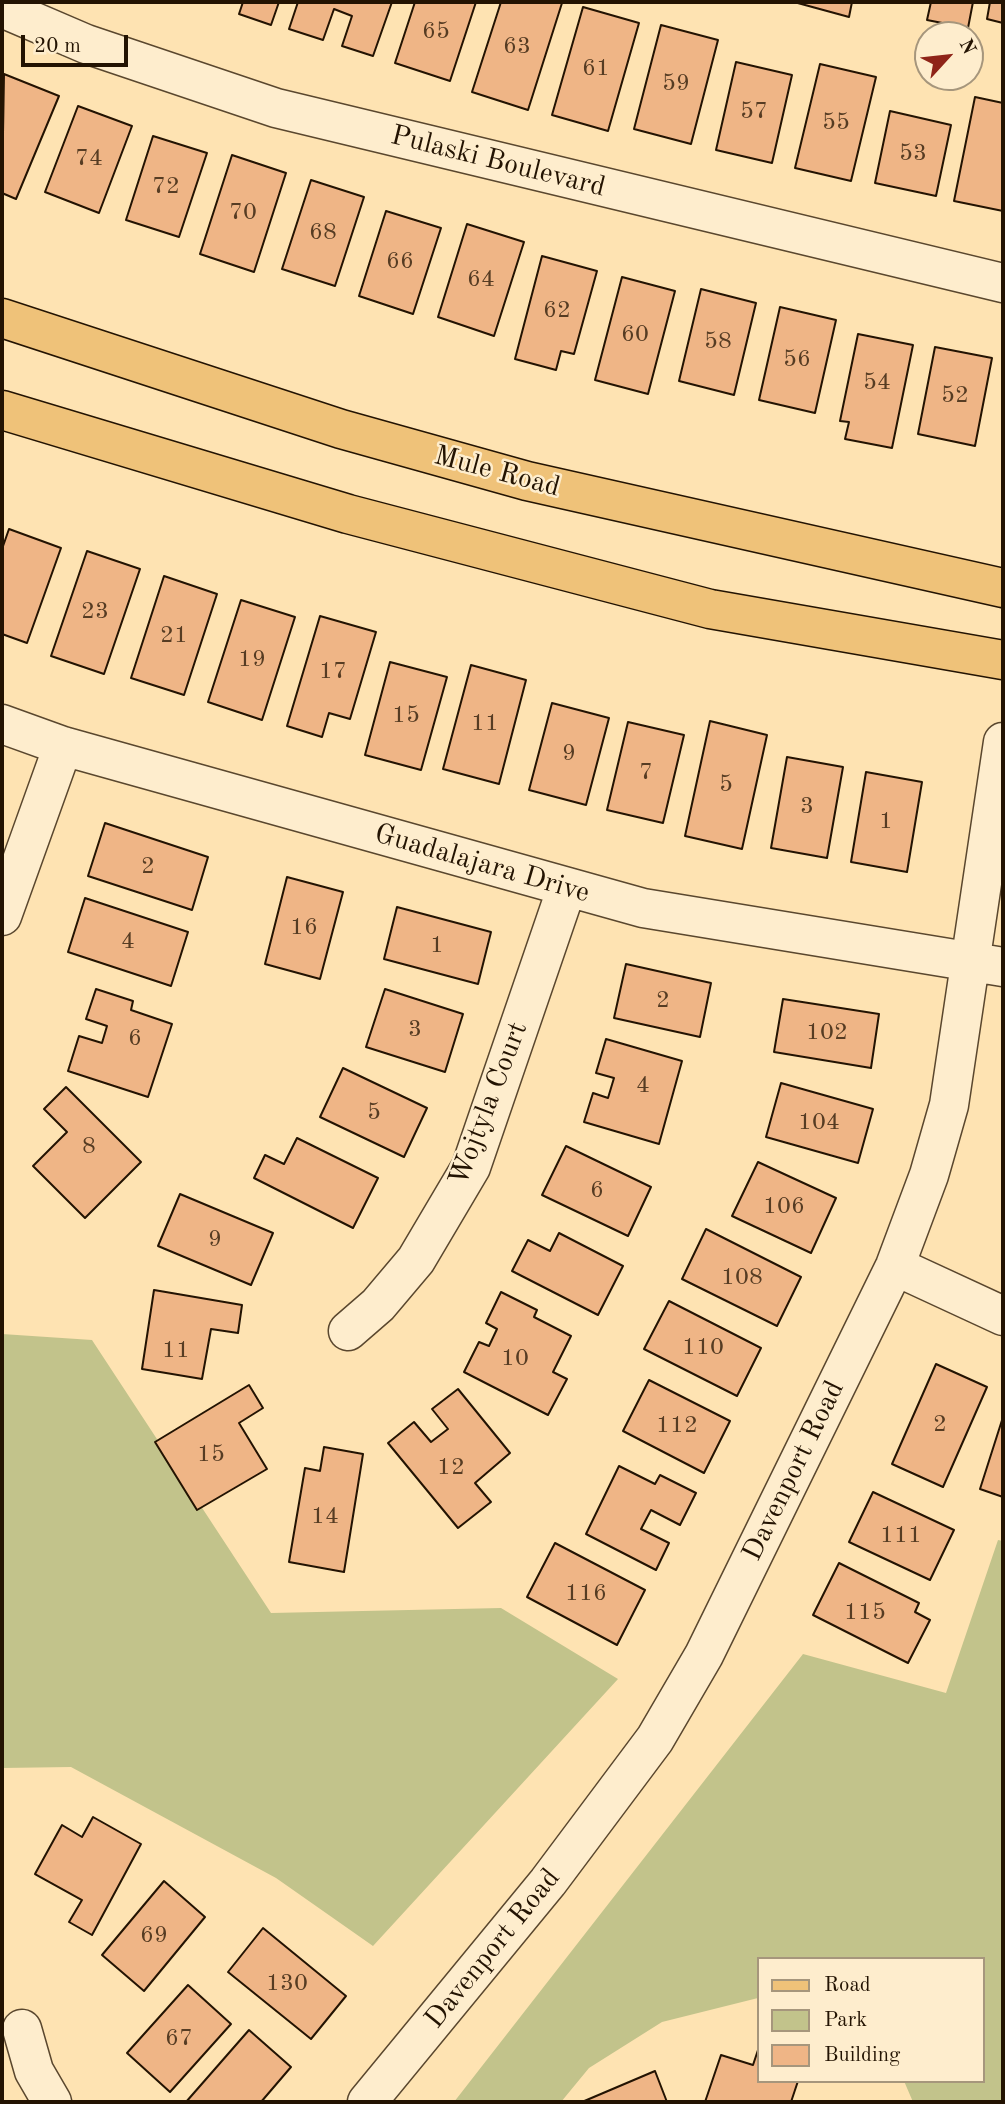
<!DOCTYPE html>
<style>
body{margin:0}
#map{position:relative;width:1005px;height:2104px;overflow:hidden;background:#fee3b2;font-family:"Old Standard TT",serif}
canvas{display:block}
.frame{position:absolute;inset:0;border:4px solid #231302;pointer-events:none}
.legend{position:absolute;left:757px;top:1957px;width:228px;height:126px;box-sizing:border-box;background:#feedcd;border:2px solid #a6967c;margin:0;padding:9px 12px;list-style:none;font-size:21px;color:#231302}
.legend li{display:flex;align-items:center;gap:14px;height:35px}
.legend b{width:35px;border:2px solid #a6967c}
.north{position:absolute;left:914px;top:21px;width:70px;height:70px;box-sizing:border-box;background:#feedcd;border:2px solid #a6967c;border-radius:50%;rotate:63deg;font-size:19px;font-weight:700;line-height:28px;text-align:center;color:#231302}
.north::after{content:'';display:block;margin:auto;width:24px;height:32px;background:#8f2418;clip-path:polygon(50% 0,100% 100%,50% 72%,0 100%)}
.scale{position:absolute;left:21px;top:35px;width:107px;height:32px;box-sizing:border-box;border:4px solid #231302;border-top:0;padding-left:9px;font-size:21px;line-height:24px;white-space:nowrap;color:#231302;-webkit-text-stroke:5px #feedcd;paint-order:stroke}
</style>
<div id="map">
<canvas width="1005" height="2104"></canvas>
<div class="frame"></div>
<ul class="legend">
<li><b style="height:9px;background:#efc279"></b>Road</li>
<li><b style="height:19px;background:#c2c38b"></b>Park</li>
<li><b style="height:19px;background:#efb586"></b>Building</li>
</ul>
<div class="north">N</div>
<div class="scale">20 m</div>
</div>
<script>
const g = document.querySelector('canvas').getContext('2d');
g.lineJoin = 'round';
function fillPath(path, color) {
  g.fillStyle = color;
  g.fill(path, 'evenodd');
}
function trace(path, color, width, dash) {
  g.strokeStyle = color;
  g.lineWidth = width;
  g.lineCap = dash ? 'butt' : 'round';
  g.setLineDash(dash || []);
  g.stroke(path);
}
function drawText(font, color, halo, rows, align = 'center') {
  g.font = font + ' "Old Standard TT",serif';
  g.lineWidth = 5;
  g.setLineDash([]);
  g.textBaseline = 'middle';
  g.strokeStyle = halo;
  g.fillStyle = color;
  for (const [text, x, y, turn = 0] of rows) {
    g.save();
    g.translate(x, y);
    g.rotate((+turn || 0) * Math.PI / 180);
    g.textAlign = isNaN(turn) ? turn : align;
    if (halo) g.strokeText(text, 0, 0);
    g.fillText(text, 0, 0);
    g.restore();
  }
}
fillPath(new Path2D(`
 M 2,1334 L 92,1340 L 271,1613 L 501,1608 L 618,1679 L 373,1946 L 276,1878 L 71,1767 L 2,1768 Z
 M 998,1540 L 1003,1541 L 1003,2102 L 913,2102 L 904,2081 L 982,2081 L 982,1959 L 758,1959 L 758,1998 L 662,2022 L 589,2068 L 561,2102 L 454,2102 L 803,1654 L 946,1693 Z`), '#c2c38b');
const building = new Path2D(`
 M 243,2 L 279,2 L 271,25 L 239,14 Z
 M 298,2 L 392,2 L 373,56 L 342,46 L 352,16 L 334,9 L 323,40 L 289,29 Z
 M 415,2 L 476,2 L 450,81 L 395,63 Z
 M 501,2 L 562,3 L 528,110 L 472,92 Z
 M 794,2 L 852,2 L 849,17 Z
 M 931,2 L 973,2 L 968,28 L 927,20 Z
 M 990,2 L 1003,2 L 1003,23 L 987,19 Z
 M 583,7 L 639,23 L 608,131 L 552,115 Z
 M 661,25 L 718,40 L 691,144 L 634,129 Z
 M 736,62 L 792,75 L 772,163 L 716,150 Z
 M 820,64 L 876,77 L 851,181 L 795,168 Z
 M 4,74 L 59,96 L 16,199 L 2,193 Z
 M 975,97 L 1003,103 L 1003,211 L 954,201 Z
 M 78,106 L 132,126 L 99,213 L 45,192 Z
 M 890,111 L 951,125 L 936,196 L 875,183 Z
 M 153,136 L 207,153 L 179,237 L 126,220 Z
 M 232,155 L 286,173 L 254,272 L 200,254 Z
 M 311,180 L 364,197 L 335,286 L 282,269 Z
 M 386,211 L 441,228 L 413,314 L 359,296 Z
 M 467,224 L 524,242 L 494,336 L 438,317 Z
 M 542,256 L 597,271 L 574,354 L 561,351 L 556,370 L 515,359 Z
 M 622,277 L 675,291 L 648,394 L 595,380 Z
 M 701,289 L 756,303 L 734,395 L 679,381 Z
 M 780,307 L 836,320 L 815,413 L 759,400 Z
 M 858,334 L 913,345 L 892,448 L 845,439 L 849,422 L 840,421 Z
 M 935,347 L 992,358 L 975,446 L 918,434 Z
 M 9,529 L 61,548 L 27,643 L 2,634 L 2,549 Z
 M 87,551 L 140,569 L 104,674 L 51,656 Z
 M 164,576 L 217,594 L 184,695 L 131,678 Z
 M 241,600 L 295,617 L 262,720 L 208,702 Z
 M 320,616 L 376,632 L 350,719 L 329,713 L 322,737 L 287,726 Z
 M 390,662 L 447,677 L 421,770 L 365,755 Z
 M 471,665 L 526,680 L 499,784 L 443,769 Z
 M 552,703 L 609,718 L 586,805 L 529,790 Z
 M 710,721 L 767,735 L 742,849 L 685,836 Z
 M 628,722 L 684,735 L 663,823 L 607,810 Z
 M 787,757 L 843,767 L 827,858 L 771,848 Z
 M 866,772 L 922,782 L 907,872 L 851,862 Z
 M 105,823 L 208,857 L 192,910 L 88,876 Z
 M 287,877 L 343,892 L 320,979 L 265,964 Z
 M 85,898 L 188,932 L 171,986 L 68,952 Z
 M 397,907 L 491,932 L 478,984 L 384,959 Z
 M 626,964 L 711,983 L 700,1037 L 614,1018 Z
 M 96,989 L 133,1001 L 131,1010 L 172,1024 L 148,1097 L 68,1071 L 79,1036 L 102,1043 L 107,1026 L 86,1019 Z
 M 385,989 L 463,1014 L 445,1072 L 366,1047 Z
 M 783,999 L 879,1014 L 871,1068 L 774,1052 Z
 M 606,1039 L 682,1061 L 659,1144 L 584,1122 L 593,1093 L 608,1098 L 614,1078 L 596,1073 Z
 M 343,1068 L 427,1108 L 404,1157 L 320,1117 Z
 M 781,1083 L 873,1109 L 858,1163 L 766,1137 Z
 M 66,1087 L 141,1162 L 85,1218 L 33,1166 L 67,1132 L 44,1109 Z
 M 297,1138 L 378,1178 L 353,1228 L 254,1178 L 265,1155 L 284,1164 Z
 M 566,1146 L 651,1187 L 628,1236 L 542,1195 Z
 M 758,1162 L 836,1198 L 811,1253 L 732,1216 Z
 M 180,1194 L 273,1233 L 251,1285 L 158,1246 Z
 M 706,1229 L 801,1277 L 777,1326 L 682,1279 Z
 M 559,1233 L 623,1266 L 598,1315 L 512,1271 L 528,1240 L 550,1251 Z
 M 154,1290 L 242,1305 L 238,1333 L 211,1329 L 202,1379 L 142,1369 Z
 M 501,1292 L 537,1310 L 534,1317 L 571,1336 L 553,1372 L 567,1379 L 548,1415 L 464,1372 L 479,1342 L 489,1346 L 497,1329 L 486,1323 Z
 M 669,1301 L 761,1348 L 737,1396 L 644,1349 Z
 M 936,1364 L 987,1387 L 943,1487 L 892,1464 Z
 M 649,1380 L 730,1421 L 704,1473 L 623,1431 Z
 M 249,1385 L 263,1408 L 239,1423 L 267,1469 L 197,1510 L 155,1442 Z
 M 458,1389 L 510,1453 L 475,1483 L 491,1502 L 458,1528 L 388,1443 L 414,1422 L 431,1442 L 448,1429 L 432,1409 Z
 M 1003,1417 L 1003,1497 L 980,1489 Z
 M 324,1447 L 363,1454 L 344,1572 L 289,1562 L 305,1468 L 320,1471 Z
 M 619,1466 L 655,1484 L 660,1475 L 696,1493 L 680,1525 L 651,1510 L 641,1529 L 669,1543 L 656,1570 L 586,1534 Z
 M 873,1492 L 954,1530 L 930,1580 L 849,1542 Z
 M 555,1543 L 645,1590 L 617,1645 L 527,1597 Z
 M 839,1563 L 919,1603 L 915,1612 L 930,1620 L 908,1663 L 813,1615 Z
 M 93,1817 L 141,1844 L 92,1935 L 69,1922 L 82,1900 L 35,1874 L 62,1825 L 82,1837 Z
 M 164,1881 L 205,1917 L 144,1991 L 102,1955 Z
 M 263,1928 L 346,1996 L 311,2039 L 228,1972 Z
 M 188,1985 L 231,2024 L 170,2092 L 127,2053 Z
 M 249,2030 L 291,2067 L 261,2102 L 186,2102 Z
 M 758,2050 L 758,2081 L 798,2081 L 791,2102 L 705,2102 L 721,2055 L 753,2065 Z
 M 655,2071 L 667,2102 L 582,2102 Z`);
fillPath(building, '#efb586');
trace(building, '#231302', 2);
const minor = new Path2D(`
 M 2,8 L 86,44 L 276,108 L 1003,283
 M 2,724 L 63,746 L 643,908 L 1003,967
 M 2,916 L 63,746
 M 895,1266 L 1003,1316
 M 348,1331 L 378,1305 L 416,1260 L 471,1167 L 567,887
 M 22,2029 L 34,2071 L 52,2102
 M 367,2102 L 548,1882 L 655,1739 L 704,1655 L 895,1266 L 929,1175 L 949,1105 L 1003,742`);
const major = new Path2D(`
 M 2,318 L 341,429 L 527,481 L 1003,588
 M 2,410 L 348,514 L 710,609 L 1003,660`);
trace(minor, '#5a472e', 41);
trace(major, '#231302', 41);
trace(minor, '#feedcd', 38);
trace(major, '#efc279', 38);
drawText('24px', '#563c23', null, [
 ["65",436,32],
 ["63",517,47],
 ["61",596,69],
 ["59",676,84],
 ["57",754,112],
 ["55",836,123],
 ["53",913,154],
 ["74",89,159],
 ["72",166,187],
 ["70",243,213],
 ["68",323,233],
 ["66",400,262],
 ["64",481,280],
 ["62",557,311],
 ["60",635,335],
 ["58",718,342],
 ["56",797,360],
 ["54",877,383],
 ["52",955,396],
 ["23",95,612],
 ["21",174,636],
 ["19",252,660],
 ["17",333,672],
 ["15",406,716],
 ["11",485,724],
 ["9",569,754],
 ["7",646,773],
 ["5",726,785],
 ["3",807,807],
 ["1",886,822],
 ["2",148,867],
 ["16",304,928],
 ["4",128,942],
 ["1",437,946],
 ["2",663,1001],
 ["3",415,1030],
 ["102",827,1033],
 ["6",135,1039],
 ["4",643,1086],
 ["5",374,1113],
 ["104",819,1123],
 ["8",89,1147],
 ["6",597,1191],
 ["106",784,1207],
 ["9",215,1240],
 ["108",742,1278],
 ["110",703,1348],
 ["11",176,1351],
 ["10",515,1359],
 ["2",940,1425],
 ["112",677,1426],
 ["15",211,1455],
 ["12",451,1468],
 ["14",325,1517],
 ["111",901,1536],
 ["116",586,1594],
 ["115",865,1613],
 ["69",154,1936],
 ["130",287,1984],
 ["67",179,2039]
]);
drawText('28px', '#231302', '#feedcd', [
 ["Pulaski Boulevard",498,162,14],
 ["Mule Road",497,472,15],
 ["Guadalajara Drive",482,864,16],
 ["Wojtyla Court",489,1104,-69],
 ["Davenport Road",794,1471,-64],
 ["Davenport Road",493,1949,-51]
]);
</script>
